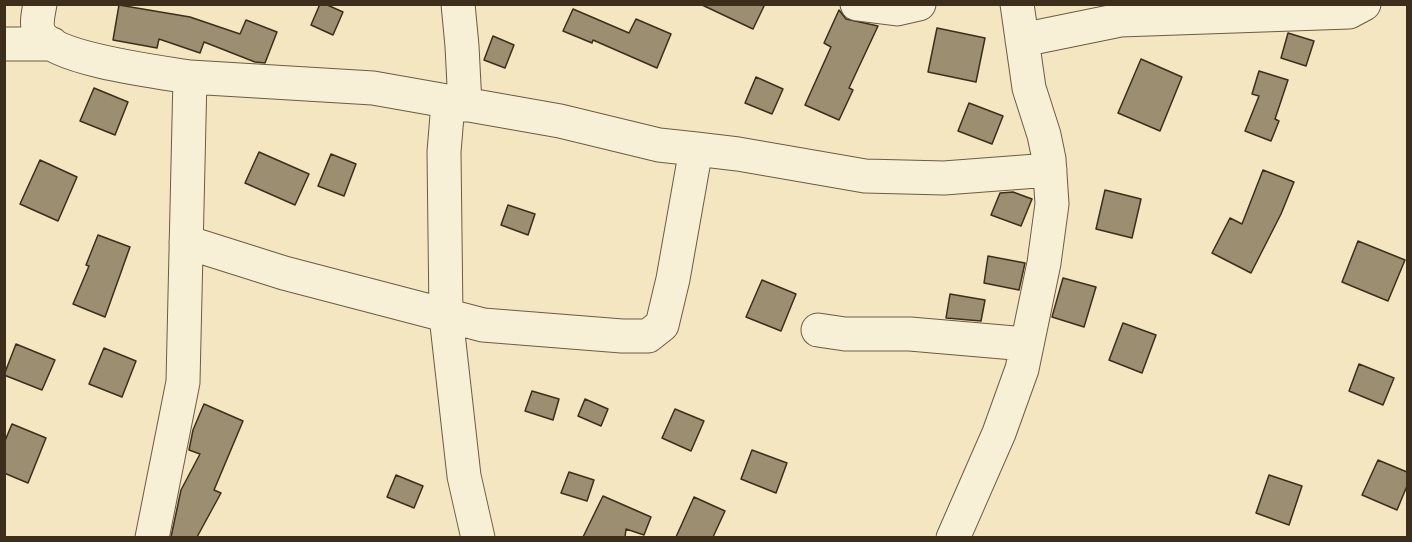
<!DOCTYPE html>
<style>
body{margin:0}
#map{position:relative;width:1412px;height:542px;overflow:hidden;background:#f4e6c1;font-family:Vollkorn,serif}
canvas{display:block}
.frame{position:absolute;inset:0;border:6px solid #3d2e1b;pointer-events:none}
</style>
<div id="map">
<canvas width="1412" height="542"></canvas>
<div class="frame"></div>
</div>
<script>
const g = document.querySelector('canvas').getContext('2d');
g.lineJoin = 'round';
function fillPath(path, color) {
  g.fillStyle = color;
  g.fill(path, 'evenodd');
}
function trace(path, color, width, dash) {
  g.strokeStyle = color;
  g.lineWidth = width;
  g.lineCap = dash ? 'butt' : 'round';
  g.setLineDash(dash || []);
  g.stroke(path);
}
const building = new Path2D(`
 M 320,4 L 325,4 L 343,12 L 333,35 L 311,25 Z
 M 700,4 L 765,4 L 753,29 Z
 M 119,5 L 190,17 L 240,34 L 246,20 L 277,32 L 265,63 L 255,62 L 204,42 L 200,53 L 159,39 L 157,48 L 113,40 Z
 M 573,9 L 629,33 L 636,19 L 671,34 L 657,68 L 593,40 L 592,43 L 563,31 Z
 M 839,10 L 846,19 L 878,26 L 849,88 L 853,90 L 839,120 L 805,105 L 831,47 L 824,43 Z
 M 937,28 L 985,38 L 976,82 L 928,72 Z
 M 1288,33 L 1314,41 L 1306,66 L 1281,58 Z
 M 493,36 L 514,45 L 505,68 L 484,60 Z
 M 1141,59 L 1182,77 L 1160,131 L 1118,113 Z
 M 1259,71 L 1288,80 L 1275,119 L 1279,121 L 1271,141 L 1245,131 L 1259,96 L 1252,94 Z
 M 756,77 L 783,89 L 772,114 L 745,103 Z
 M 94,88 L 128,102 L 115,135 L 80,121 Z
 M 969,103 L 1003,116 L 992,144 L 958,131 Z
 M 259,152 L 309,174 L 295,205 L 245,183 Z
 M 331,154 L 356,164 L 344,196 L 318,186 Z
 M 40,160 L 77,177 L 58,221 L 20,204 Z
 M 1263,170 L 1294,182 L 1281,214 L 1251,273 L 1212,253 L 1230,218 L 1242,224 Z
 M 1105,190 L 1141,199 L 1132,238 L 1096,229 Z
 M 1013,192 L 1032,199 L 1021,226 L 991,215 L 1000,193 Z
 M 508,205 L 535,214 L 528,235 L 501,225 Z
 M 98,235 L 130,247 L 105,317 L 73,304 L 89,266 L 86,265 Z
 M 1358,241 L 1405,260 L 1388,301 L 1342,282 Z
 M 988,256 L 1025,263 L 1019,290 L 984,283 Z
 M 1063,278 L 1096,287 L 1084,327 L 1052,317 Z
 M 762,280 L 796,294 L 781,331 L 746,317 Z
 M 950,294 L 985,300 L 981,321 L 946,318 Z
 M 1123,323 L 1156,335 L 1142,373 L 1109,360 Z
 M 16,344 L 55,360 L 42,390 L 4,375 Z
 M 104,348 L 136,361 L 122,397 L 89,384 Z
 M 1359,364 L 1394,378 L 1383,405 L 1349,391 Z
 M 532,391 L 559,399 L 553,420 L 525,411 Z
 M 585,399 L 608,409 L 601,426 L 578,416 Z
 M 204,404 L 243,421 L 214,490 L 221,493 L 197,537 L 171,537 L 181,490 L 200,454 L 189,450 L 193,430 Z
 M 675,409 L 704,421 L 691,451 L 662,438 Z
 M 12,424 L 46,438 L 28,483 L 4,473 L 4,443 Z
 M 752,450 L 787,463 L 776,493 L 741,479 Z
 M 1378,460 L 1407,472 L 1407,486 L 1397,510 L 1362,495 Z
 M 569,472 L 594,480 L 587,501 L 561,493 Z
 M 396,475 L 423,486 L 414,508 L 387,497 Z
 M 1269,475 L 1302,486 L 1289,525 L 1256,513 Z
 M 603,496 L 651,517 L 644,535 L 626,529 L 625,537 L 583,537 Z
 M 694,497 L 725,511 L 713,537 L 676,537 Z`);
fillPath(building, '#9c8e71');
trace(building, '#3d2e1b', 1.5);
const minor = new Path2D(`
 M 40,4 C 38,14 35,28 41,36 C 60,60 159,72 190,77 L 183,382 L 152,538
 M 458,4 L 462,46 L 465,105
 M 857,4 L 897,9 L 919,4
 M 1022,40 L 1120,20 L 1349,12 L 1364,4
 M 4,44 L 52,44
 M 190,77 L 373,88 L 560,121 L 659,145 L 696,149
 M 448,103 L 444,152 L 446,316 L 464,476 L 478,538
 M 186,242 L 284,273 L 483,325 L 622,336 L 648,336 L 662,325 L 673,279 L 696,149 L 738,154 L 865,176 L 944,178 L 1050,170
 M 818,330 L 845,334 L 910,334 L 1026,344
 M 953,538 L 999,433 L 1022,369 L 1044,263 L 1052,204 L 1049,159 L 1044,135 L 1029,88 L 1017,4`);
trace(minor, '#6b5c44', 35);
trace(minor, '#f8efd7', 33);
</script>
